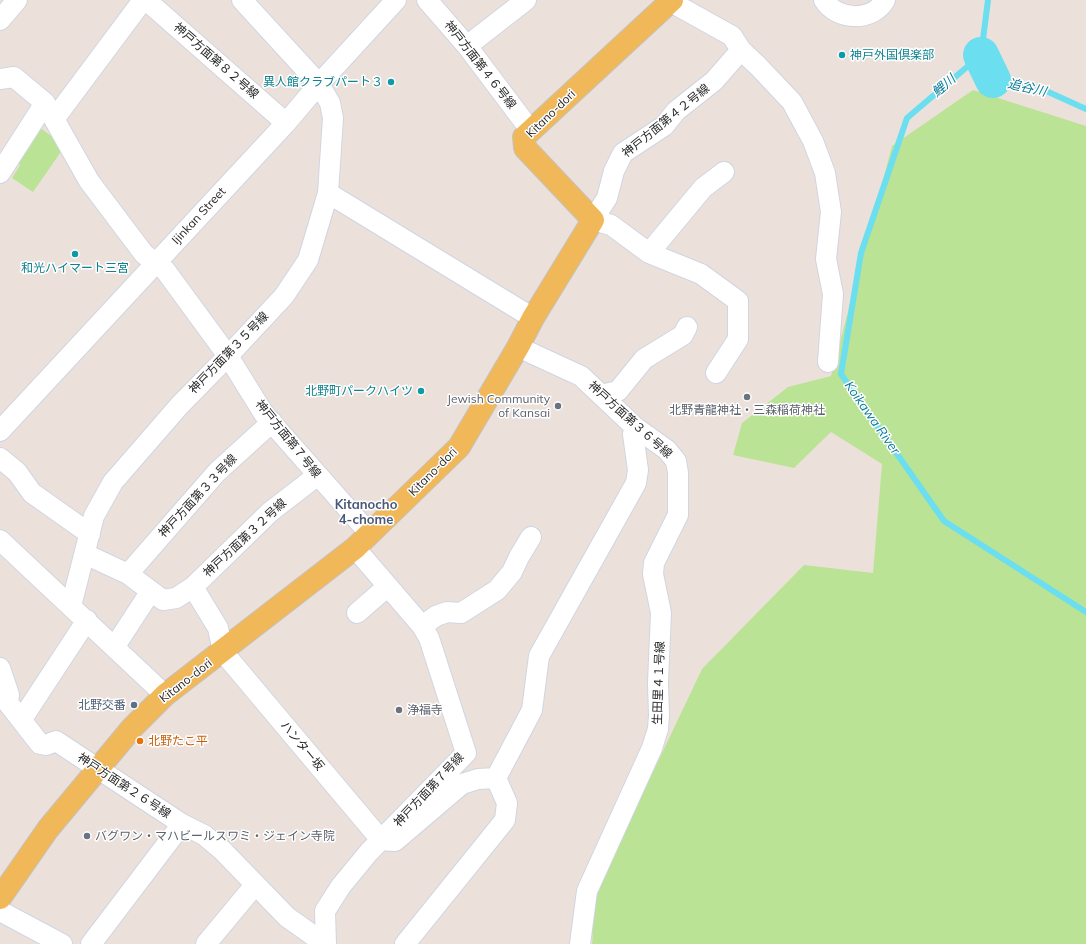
<!DOCTYPE html>
<meta charset="utf-8">
<style>
body{margin:0}
canvas{display:block;background:#ebe1da}
</style>
<canvas width="1086" height="944"></canvas>
<script>
const g = document.querySelector('canvas').getContext('2d');
g.lineJoin = 'round';
function fillPath(path, color) {
  g.fillStyle = color;
  g.fill(path, 'evenodd');
}
function trace(path, color, width, dash) {
  g.strokeStyle = color;
  g.lineWidth = width;
  g.lineCap = dash ? 'butt' : 'round';
  g.setLineDash(dash || []);
  g.stroke(path);
}
function drawText(font, color, halo, rows, align = 'center') {
  g.font = font + ' Mulish,"Noto Sans JP",sans-serif';
  g.lineWidth = 3;
  g.setLineDash([]);
  g.textBaseline = 'middle';
  g.strokeStyle = halo;
  g.fillStyle = color;
  for (const [text, x, y, turn = 0] of rows) {
    g.save();
    g.translate(x, y);
    g.rotate((+turn || 0) * Math.PI / 180);
    g.textAlign = isNaN(turn) ? turn : align;
    if (halo) g.strokeText(text, 0, 0);
    g.fillText(text, 0, 0);
    g.restore();
  }
}
fillPath(new Path2D(`
 M 973,90 L 1086,126 L 1086,944 L 592,944 C 594,935 590,927 591,919 C 593,903 600,887 605,873 L 702,669 L 804,565 L 873,573 L 882,464 L 831,432 L 794,468 L 733,455 L 742,423 L 788,387 L 831,376 L 892,146 Z
 M 39,127 L 65,146 L 33,192 L 12,178 L 20,165 L 15,161 Z`), '#bbe395');
trace(new Path2D(`
 M 988,0 L 981,55 L 907,118 L 861,253 L 841,374 L 944,521 L 1086,612
 M 993,80 L 1044,90 L 1086,109`), '#6bdeef', 6);
trace(new Path2D(`
 M 981,55 L 993,80`), '#6bdeef', 36);
const minor = new Path2D(`
 M 146,0 L 286,123
 M 427,0 L 467,46 L 531,131
 M 824,0 C 837,21 873,22 885,0
 M 671,2 L 732,36 L 741,50 L 758,66 L 792,102 L 813,141 L 825,173 L 831,212 L 826,259 L 833,294 L 828,362
 M 0,20 L 17,0
 M 467,46 L 526,0
 M 0,79 L 14,77 L 45,103 L 89,181 L 144,254 L 165,270 L 228,356 L 264,414 L 370,534
 M 55,118 L 143,0
 M 0,173 L 45,103
 M 328,193 L 533,318
 M 649,253 L 703,188 L 724,172
 M 518,347 L 581,376 L 635,427 L 667,450 L 676,461 L 678,473 L 678,515 L 654,563 L 653,574 L 661,613 L 658,683 L 659,715 L 658,729 L 652,748 L 587,891 L 580,944
 M 716,373 L 738,339 L 738,301 L 701,274 L 649,253 L 611,225 L 593,220 L 607,198 L 614,171 L 623,153 L 664,126 L 676,111 L 714,81 L 741,50
 M 601,395 L 618,391 L 644,359 L 683,335 L 687,327
 M 0,431 L 286,123 L 319,84 L 396,0
 M 0,458 L 17,472 L 32,493 L 90,534
 M 0,540 L 165,695
 M 85,554 L 128,574 L 163,600 L 176,598 L 193,587 L 270,512 L 318,475
 M 128,574 L 217,472 L 272,422
 M 193,587 L 218,628 L 223,652 L 381,840 L 395,841 L 462,784 L 478,779 L 496,778
 M 71,606 L 94,516 L 113,482 L 179,406 L 228,356 L 284,296 L 308,260 L 328,193 L 333,118 L 330,103 L 319,84 L 242,0
 M 357,613 L 388,586
 M 422,626 L 436,616 L 447,612 L 461,613 L 497,590 L 512,572 L 519,557 L 531,537
 M 115,646 L 151,591
 M 0,668 L 9,695 L 8,703 L 40,744 L 46,745 L 56,741 L 182,824 L 204,835 L 222,850 L 287,917 L 325,944
 M 22,719 L 87,620
 M 0,911 L 62,944
 M 91,944 L 182,824
 M 206,944 L 255,885
 M 326,944 L 325,911 L 341,886 L 369,852 L 466,753 L 429,638 L 422,626 L 355,548
 M 405,944 L 505,820 L 507,803 L 496,778 L 532,710 L 539,656 L 636,483 L 638,470 L 633,434 L 635,427`);
const major = new Path2D(`
 M 0,898 L 48,829 L 132,728 L 165,695 L 355,548 L 459,447 L 518,347 L 533,318 L 593,220 L 525,148 L 524,137 L 672,0`);
trace(minor, '#cfd5e2', 22);
trace(major, '#c3c3c3', 24);
trace(minor, '#fff', 20);
trace(major, '#f1b859', 22);
for (const [x, y, r, color] of [
 [842,55,4,"#0f9aa8"],
 [391,82,4,"#0f9aa8"],
 [75,254,4,"#0f9aa8"],
 [421,391,4,"#0f9aa8"],
 [747,397,4,"#6b7280"],
 [558,406,4,"#6b7280"],
 [134,705,4,"#5c6f8a"],
 [399,710,4,"#6b7280"],
 [140,741,4,"#e8710a"],
 [87,836,4,"#6b7280"]
]) {
  const dot = new Path2D();
  dot.arc(x, y, r, 0, 2 * Math.PI);
  g.fillStyle = color;
  g.fill(dot);
  trace(dot, '#fff', 1.5);
}
drawText('12px', '#0d838f', '#fff', [
 ["神戸外国倶楽部",850,55,"left"],
 ["異人館クラブパート３",383,82],
 ["和光ハイマート三宮",75,268,"center"],
 ["北野町パークハイツ",413,391]
], 'right');
drawText('12px', '#282828', '#fff', [
 ["神戸方面第８２号線",216,61,41],
 ["神戸方面第４６号線",480,65,52],
 ["Kitano-dori",551,114,-44],
 ["神戸方面第４２号線",666,121,-39],
 ["Ijinkan Street",199,216,-47],
 ["神戸方面第３５号線",229,353,-46],
 ["神戸方面第３６号線",630,420,42],
 ["神戸方面第７号線",288,439,51],
 ["Kitano-dori",433,472,-45],
 ["神戸方面第３３号線",198,496,-47],
 ["神戸方面第３２号線",245,538,-43],
 ["Kitano-dori",186,681,-38],
 ["生田里４１号線",659,683,-88],
 ["ハンター坂",302,746,50],
 ["神戸方面第２６号線",124,786,33],
 ["神戸方面第７号線",429,790,-47]
]);
drawText('12px', '#5b616d', '#fff', [
 ["Jewish Community",550,399,"right"],
 ["of Kansai",550,413,"right"],
 ["北野青龍神社・三森稲荷神社",747,410,"center"],
 ["浄福寺",407,710],
 ["バグワン・マハビールスワミ・ジェイン寺院",95,836]
], 'left');
drawText('12px', '#4e5e75', '#fff', [
 ["北野交番",126,705]
], 'right');
drawText('12px', '#c56008', '#fff', [
 ["北野たこ平",148,741]
], 'left');
drawText('italic 13px', '#0c7c99', '#fff', [
 ["鯉川",944,86,-41],
 ["追谷川",1027,88,13],
 ["Koikawa River",872,418,55]
]);
drawText('bold 13px', '#495879', '#fff', [
 ["Kitanocho",366,505],
 ["4-chome",366,520]
]);
</script>
